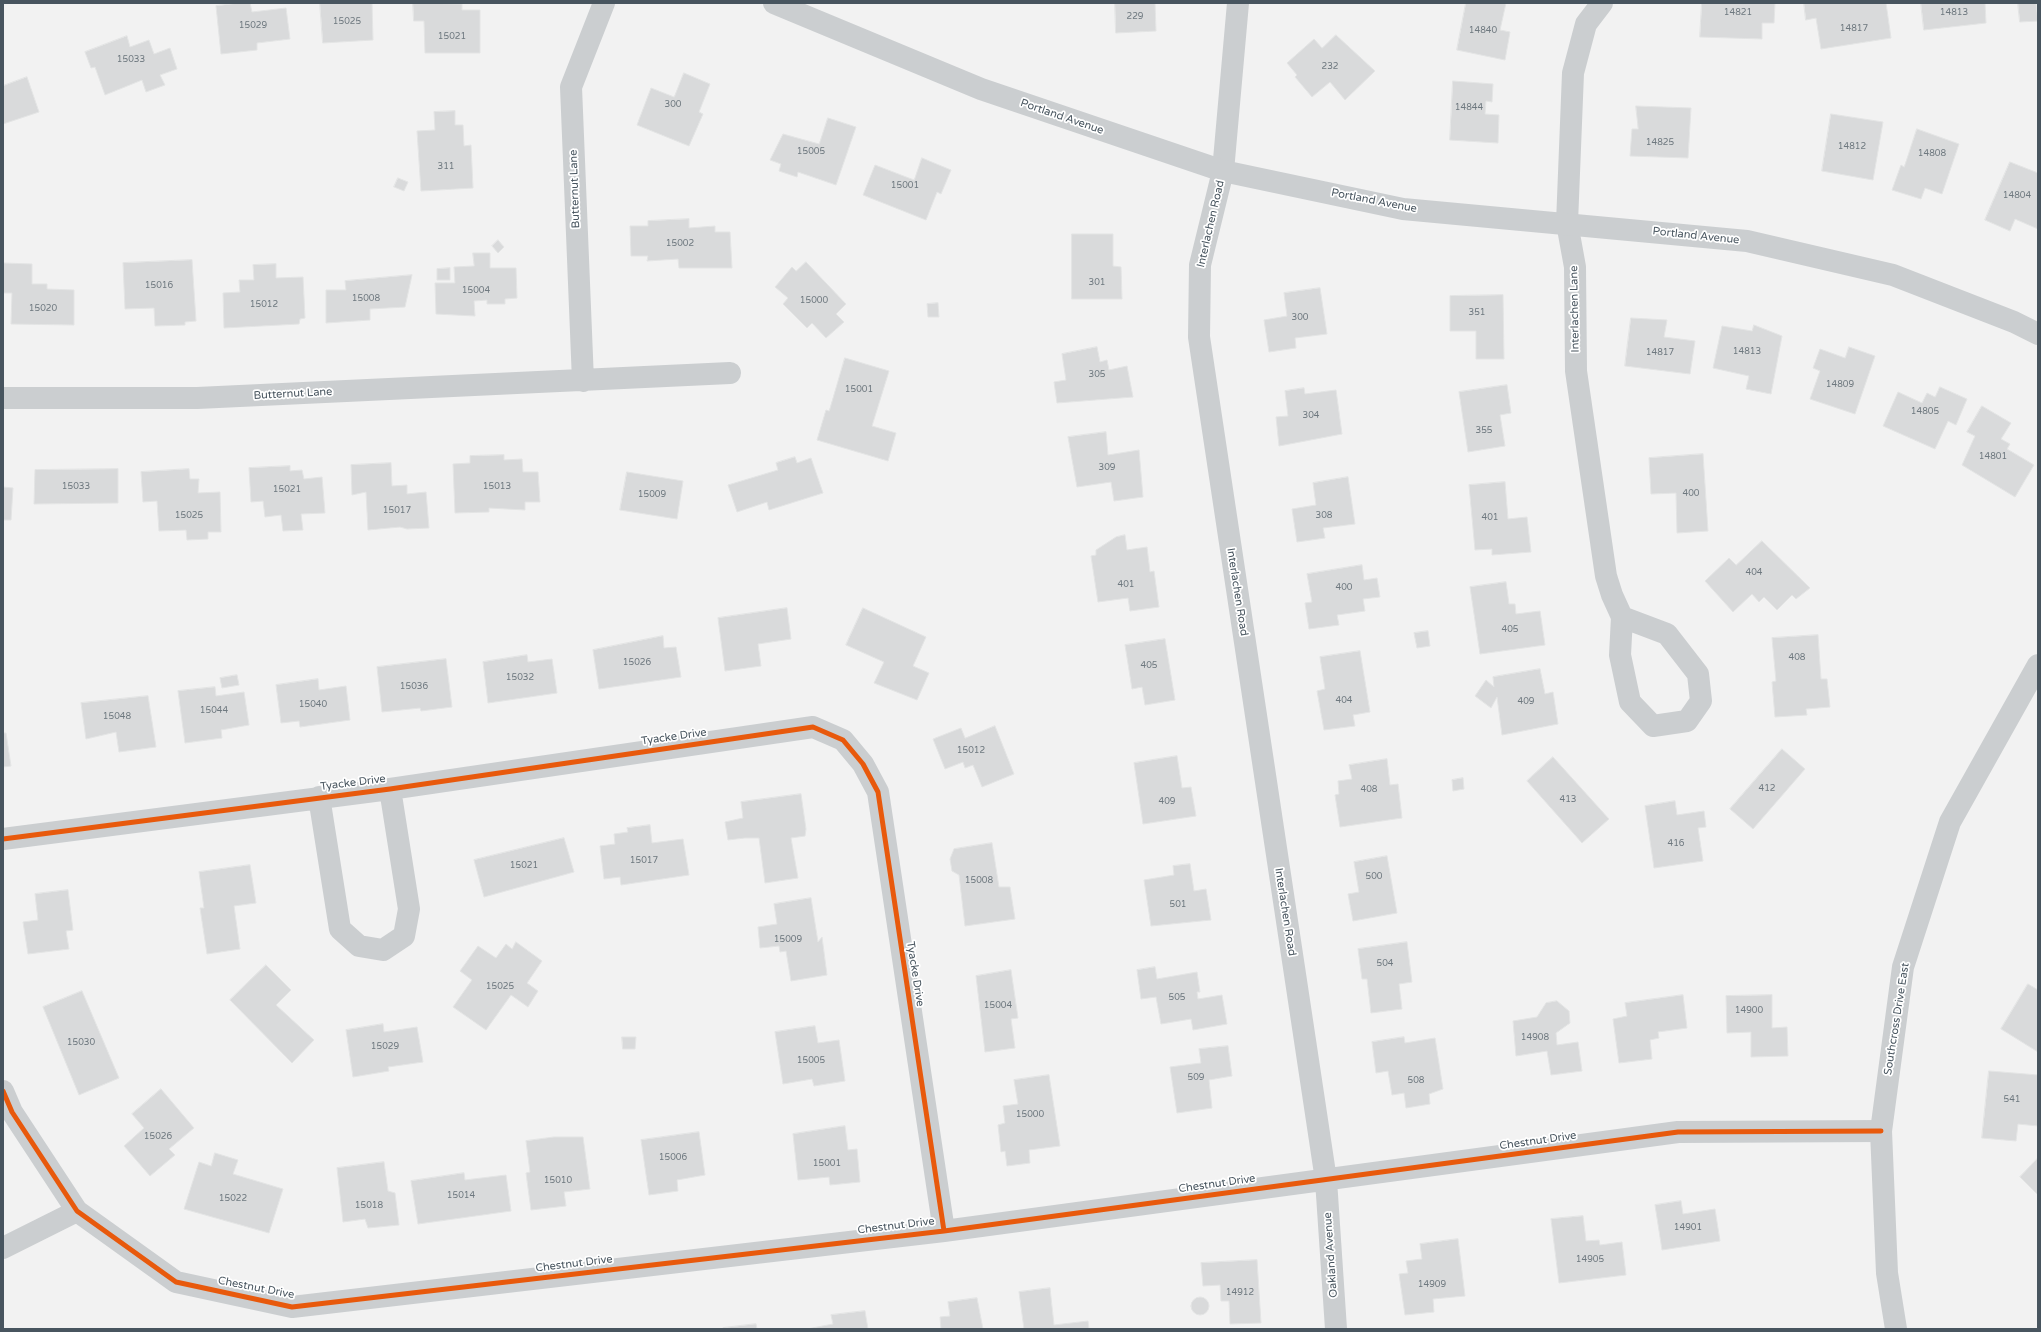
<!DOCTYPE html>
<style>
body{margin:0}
#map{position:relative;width:2041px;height:1332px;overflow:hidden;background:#f2f2f2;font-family:"Varela Round",sans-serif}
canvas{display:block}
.frame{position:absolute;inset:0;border:4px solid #48555f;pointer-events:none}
</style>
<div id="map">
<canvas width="2041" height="1332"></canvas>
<div class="frame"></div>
</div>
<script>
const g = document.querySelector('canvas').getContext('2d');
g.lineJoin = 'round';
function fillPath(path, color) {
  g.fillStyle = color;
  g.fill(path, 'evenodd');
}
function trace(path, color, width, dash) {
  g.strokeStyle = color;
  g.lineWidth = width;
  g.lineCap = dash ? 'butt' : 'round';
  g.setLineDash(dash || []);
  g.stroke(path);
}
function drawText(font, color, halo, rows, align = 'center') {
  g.font = font + ' "Varela Round",sans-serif';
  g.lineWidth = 3.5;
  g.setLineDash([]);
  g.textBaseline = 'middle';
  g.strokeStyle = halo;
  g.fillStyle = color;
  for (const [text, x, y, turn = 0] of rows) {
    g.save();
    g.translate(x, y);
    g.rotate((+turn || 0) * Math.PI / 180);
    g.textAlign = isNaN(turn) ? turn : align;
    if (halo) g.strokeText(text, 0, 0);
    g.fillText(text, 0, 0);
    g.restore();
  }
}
const building = new Path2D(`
 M 240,3 L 250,3 L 252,12 L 286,8 L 290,39 L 257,43 L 257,50 L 221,54 L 216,6 Z
 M 320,3 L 372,3 L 373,40 L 323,43 Z
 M 413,3 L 462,4 L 462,10 L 480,10 L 480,53 L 425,53 L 424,21 L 414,21 Z
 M 1115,3 L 1155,3 L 1156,31 L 1116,33 Z
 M 1466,3 L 1506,3 L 1500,30 L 1510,32 L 1505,60 L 1457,50 Z
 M 1702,3 L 1775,3 L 1774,23 L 1762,23 L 1762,39 L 1700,37 Z
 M 1804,3 L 1886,3 L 1891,38 L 1821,49 L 1816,18 L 1806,20 Z
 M 1921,3 L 1985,3 L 1986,23 L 1924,30 Z
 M 2018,3 L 2036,3 L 2038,21 L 2020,22 Z
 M 1336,35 L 1375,71 L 1345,100 L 1330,82 L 1312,97 L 1295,77 L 1297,75 L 1287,63 L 1314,39 L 1322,48 Z
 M 127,36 L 130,47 L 149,40 L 154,54 L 170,48 L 177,69 L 160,75 L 165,85 L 146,92 L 142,80 L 105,95 L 95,67 L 91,68 L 85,52 Z
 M 684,73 L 710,84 L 699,112 L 703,114 L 689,146 L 637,125 L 651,88 L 674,97 Z
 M 27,77 L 39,112 L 3,124 L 3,86 Z
 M 1453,81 L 1493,84 L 1492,102 L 1486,101 L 1485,114 L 1499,115 L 1498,143 L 1450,140 Z
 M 1636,106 L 1691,108 L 1688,158 L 1630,156 L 1632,129 L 1638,129 Z
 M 455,111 L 455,125 L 463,125 L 464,146 L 471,145 L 473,188 L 421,191 L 417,131 L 435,130 L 434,112 Z
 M 1831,114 L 1883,122 L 1873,180 L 1822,171 Z
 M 828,118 L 856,127 L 836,185 L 798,172 L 797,177 L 779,171 L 781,164 L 770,160 L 783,134 L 819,144 Z
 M 1917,129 L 1959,144 L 1942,194 L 1925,188 L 1921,199 L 1892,190 L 1901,165 L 1904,167 Z
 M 922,158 L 951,170 L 941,194 L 937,192 L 926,220 L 863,195 L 875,165 L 914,180 Z
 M 2010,162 L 2038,173 L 2038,229 L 2015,219 L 2010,231 L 1985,220 Z
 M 398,178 L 408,182 L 404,191 L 394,187 Z
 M 689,219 L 689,228 L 715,226 L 715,232 L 730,232 L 732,268 L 679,268 L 678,259 L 647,261 L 648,256 L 631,256 L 630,226 L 648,226 L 648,221 Z
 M 1072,234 L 1113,234 L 1113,266 L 1121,267 L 1122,299 L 1072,299 Z
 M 498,240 L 504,247 L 498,253 L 492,246 Z
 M 473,253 L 490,253 L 490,268 L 516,268 L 517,298 L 505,299 L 505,304 L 487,304 L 487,300 L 474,301 L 475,316 L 436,314 L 435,283 L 455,283 L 454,267 L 474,266 Z
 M 192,260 L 196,321 L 185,322 L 185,325 L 155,326 L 154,308 L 125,309 L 123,263 Z
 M 806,262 L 846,304 L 836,314 L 844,322 L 826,338 L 812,323 L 807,328 L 783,304 L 788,298 L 775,287 L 792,267 L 796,271 Z
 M 4,263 L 32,264 L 32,284 L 47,284 L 47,289 L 74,290 L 74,325 L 11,324 L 12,293 L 3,293 Z
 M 276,264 L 276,278 L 303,277 L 305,318 L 300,319 L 299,324 L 224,328 L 223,293 L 240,292 L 239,280 L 254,280 L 253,265 Z
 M 450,268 L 450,280 L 437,280 L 437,269 Z
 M 412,275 L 405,307 L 370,309 L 370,320 L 326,323 L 326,290 L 346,290 L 345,281 Z
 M 1320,288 L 1327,334 L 1295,338 L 1296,348 L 1269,352 L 1264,320 L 1287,316 L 1284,293 Z
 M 1503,295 L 1504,359 L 1476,359 L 1476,331 L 1450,331 L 1450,296 Z
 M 938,303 L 939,317 L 928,317 L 927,304 Z
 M 1631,318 L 1667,320 L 1664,337 L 1695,341 L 1690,374 L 1625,366 Z
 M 1754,325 L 1782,336 L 1771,394 L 1746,389 L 1749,376 L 1713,368 L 1722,326 L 1752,331 Z
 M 1097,347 L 1100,362 L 1107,360 L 1109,370 L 1127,366 L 1133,397 L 1057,403 L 1054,382 L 1066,380 L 1062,354 Z
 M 1849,347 L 1875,356 L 1855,414 L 1810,399 L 1820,371 L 1813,368 L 1820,349 L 1845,358 Z
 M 845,358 L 889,371 L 872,426 L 896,433 L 888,461 L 817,440 L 826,410 L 829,411 Z
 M 1507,385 L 1511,413 L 1500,415 L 1505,446 L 1468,452 L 1459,392 Z
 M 1940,387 L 1967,399 L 1956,425 L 1948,421 L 1935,449 L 1883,426 L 1898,392 L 1922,403 L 1927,393 L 1935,397 Z
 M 1304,388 L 1305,394 L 1336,390 L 1342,434 L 1279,446 L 1276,417 L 1288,416 L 1285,391 Z
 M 1982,406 L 2011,423 L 2001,439 L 2010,444 L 2007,449 L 2034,465 L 2015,497 L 1962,465 L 1975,436 L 1967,432 Z
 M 1106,432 L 1108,455 L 1139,450 L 1143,497 L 1114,501 L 1111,482 L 1077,487 L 1068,437 Z
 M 1703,454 L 1708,531 L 1677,533 L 1676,493 L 1651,494 L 1649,458 Z
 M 504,455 L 504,460 L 522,459 L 523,472 L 538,472 L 540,502 L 525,502 L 525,510 L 489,508 L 489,512 L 455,513 L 453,464 L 470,463 L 470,456 Z
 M 795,457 L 797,463 L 811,458 L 823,493 L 769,510 L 767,502 L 737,512 L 728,485 L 778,470 L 776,463 Z
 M 391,463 L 392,486 L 407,485 L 407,494 L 426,492 L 429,528 L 407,529 L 400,527 L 368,530 L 366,492 L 352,495 L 351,465 Z
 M 290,466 L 290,471 L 302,470 L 304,479 L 322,477 L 325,513 L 301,514 L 303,530 L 283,531 L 281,515 L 265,517 L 263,501 L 251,502 L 249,468 Z
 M 118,469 L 118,503 L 34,504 L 35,470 Z
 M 189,469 L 190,479 L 199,479 L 198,493 L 220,492 L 221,532 L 208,532 L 208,539 L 187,540 L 186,530 L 159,531 L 157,501 L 143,502 L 141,472 Z
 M 627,472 L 683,481 L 677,519 L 620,510 Z
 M 1348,477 L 1355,524 L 1323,528 L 1325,538 L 1297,542 L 1292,509 L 1316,505 L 1313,483 Z
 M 1505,482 L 1508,519 L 1527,517 L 1531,552 L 1492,555 L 1492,549 L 1475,550 L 1469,485 Z
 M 3,487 L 13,488 L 11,520 L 3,520 Z
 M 1125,535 L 1127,550 L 1147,547 L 1150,572 L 1154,571 L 1159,607 L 1130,611 L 1128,598 L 1098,602 L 1091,556 L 1096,555 L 1096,550 L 1116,537 Z
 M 1762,541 L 1810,588 L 1796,599 L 1792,595 L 1777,610 L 1764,597 L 1759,602 L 1752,594 L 1733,612 L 1705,581 L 1729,558 L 1736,565 Z
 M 1362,565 L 1364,580 L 1377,578 L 1380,597 L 1363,599 L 1365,611 L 1337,615 L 1339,625 L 1309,629 L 1305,603 L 1312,602 L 1307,574 Z
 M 1506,582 L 1509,604 L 1515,604 L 1516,614 L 1540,611 L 1545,645 L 1480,654 L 1470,587 Z
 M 787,608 L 791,639 L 758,644 L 761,666 L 725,671 L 718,618 Z
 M 863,608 L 926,637 L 913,666 L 929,673 L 917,700 L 874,683 L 884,662 L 846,645 Z
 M 1428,631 L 1430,646 L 1417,648 L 1414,633 Z
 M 1818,635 L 1821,679 L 1827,679 L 1830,707 L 1806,709 L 1807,715 L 1775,717 L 1772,682 L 1776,681 L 1772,638 Z
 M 663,636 L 664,648 L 676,647 L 681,677 L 599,689 L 593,650 Z
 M 1165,639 L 1175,700 L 1145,705 L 1142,687 L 1132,689 L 1125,645 Z
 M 1360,651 L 1370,712 L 1353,715 L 1355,726 L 1324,730 L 1317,691 L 1325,689 L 1320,657 Z
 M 527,655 L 528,662 L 552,659 L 557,693 L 488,703 L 483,662 Z
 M 446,659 L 452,707 L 421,711 L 420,708 L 382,712 L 377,667 Z
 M 1540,669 L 1545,694 L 1553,692 L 1558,724 L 1502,735 L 1497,697 L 1491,708 L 1475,696 L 1486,680 L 1494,687 L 1493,677 Z
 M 237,675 L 239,685 L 222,688 L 220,678 Z
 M 318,679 L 319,690 L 346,686 L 350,720 L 300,727 L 299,721 L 281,723 L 276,685 Z
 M 215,687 L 216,696 L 244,692 L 249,725 L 221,730 L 222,738 L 185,743 L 178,691 Z
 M 148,696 L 156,747 L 119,752 L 116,732 L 86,739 L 81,703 Z
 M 995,726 L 1014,774 L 982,787 L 973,765 L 965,768 L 963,762 L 945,769 L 933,739 L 961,728 L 965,738 Z
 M 3,733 L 6,733 L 11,766 L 3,767 Z
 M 1782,749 L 1805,769 L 1753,829 L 1730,809 Z
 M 1177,756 L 1182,788 L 1191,787 L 1196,816 L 1143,824 L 1134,763 Z
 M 1553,757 L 1609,819 L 1582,843 L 1527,781 Z
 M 1387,759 L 1390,785 L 1398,784 L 1402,818 L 1340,827 L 1335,795 L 1339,794 L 1338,781 L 1352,779 L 1349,765 Z
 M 1463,778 L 1464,789 L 1453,791 L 1452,780 Z
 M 801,794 L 806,829 L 805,836 L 791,838 L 798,878 L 765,883 L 759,838 L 745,838 L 728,840 L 725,822 L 743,818 L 741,802 Z
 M 1675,801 L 1677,815 L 1704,811 L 1706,827 L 1698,828 L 1703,861 L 1654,868 L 1645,806 Z
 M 650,825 L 652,843 L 683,839 L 689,875 L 621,885 L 620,877 L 604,879 L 600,846 L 615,844 L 614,834 L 628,832 L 627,828 Z
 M 564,838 L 574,872 L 484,897 L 474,860 Z
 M 992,843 L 999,887 L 1010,887 L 1015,919 L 965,926 L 959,875 L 952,871 L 950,859 L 954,849 Z
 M 1387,856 L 1397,913 L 1353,921 L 1348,894 L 1359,892 L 1354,862 Z
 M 1190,864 L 1194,891 L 1206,889 L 1211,920 L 1151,926 L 1144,880 L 1174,875 L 1173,866 Z
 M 250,865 L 256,903 L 234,906 L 240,949 L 207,954 L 200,908 L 204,908 L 199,872 Z
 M 68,890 L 73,930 L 66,931 L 69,949 L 28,954 L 23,922 L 38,920 L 35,894 Z
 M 811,898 L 818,942 L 822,937 L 827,975 L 791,981 L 786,951 L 780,952 L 779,946 L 760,948 L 758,927 L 777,924 L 774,904 Z
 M 516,942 L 542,961 L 527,983 L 538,991 L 528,1007 L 511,995 L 486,1030 L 453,1007 L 472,980 L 460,971 L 478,946 L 496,958 L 506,944 L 512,949 Z
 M 1407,942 L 1412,982 L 1399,984 L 1402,1009 L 1371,1013 L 1367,979 L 1362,979 L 1358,949 Z
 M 266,965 L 291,990 L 276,1005 L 314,1040 L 292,1063 L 230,1000 Z
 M 1155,967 L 1157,979 L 1197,972 L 1200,992 L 1197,992 L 1198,999 L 1222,995 L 1227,1024 L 1193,1030 L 1191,1019 L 1161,1024 L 1156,997 L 1141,999 L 1137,970 Z
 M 1011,970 L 1018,1018 L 1011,1019 L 1015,1048 L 985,1052 L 976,976 Z
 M 2028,984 L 2038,990 L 2038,1052 L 2001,1029 Z
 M 82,991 L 119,1078 L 79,1095 L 43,1007 Z
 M 1683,995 L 1687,1028 L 1658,1032 L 1659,1038 L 1650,1040 L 1652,1059 L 1619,1063 L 1613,1019 L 1627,1016 L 1625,1003 Z
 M 1772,995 L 1772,1028 L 1787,1027 L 1788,1056 L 1751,1057 L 1751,1032 L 1727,1033 L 1726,996 Z
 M 1557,1001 L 1569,1011 L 1570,1023 L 1556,1033 L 1557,1045 L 1578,1042 L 1582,1071 L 1551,1075 L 1547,1051 L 1516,1056 L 1513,1021 L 1537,1017 L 1546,1003 Z
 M 383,1024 L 384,1032 L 417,1027 L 423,1062 L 388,1067 L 389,1071 L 353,1077 L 346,1030 Z
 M 815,1026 L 818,1043 L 839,1040 L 845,1081 L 814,1086 L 812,1079 L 783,1084 L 775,1032 Z
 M 622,1037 L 636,1037 L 635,1049 L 623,1049 Z
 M 1404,1037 L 1405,1043 L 1435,1038 L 1443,1089 L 1429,1094 L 1430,1104 L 1406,1108 L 1404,1093 L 1392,1095 L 1388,1071 L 1376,1073 L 1372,1042 Z
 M 1228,1046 L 1232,1076 L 1209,1080 L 1212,1108 L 1177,1113 L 1170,1067 L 1201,1063 L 1199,1049 Z
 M 1989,1071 L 2038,1075 L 2038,1126 L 2018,1124 L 2016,1141 L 1982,1138 Z
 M 1049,1075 L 1060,1146 L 1029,1150 L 1030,1163 L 1007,1166 L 1005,1151 L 1001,1152 L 998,1125 L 1005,1123 L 1003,1106 L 1018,1104 L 1014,1080 Z
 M 161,1089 L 194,1128 L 169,1149 L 175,1155 L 150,1176 L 124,1146 L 144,1128 L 132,1114 Z
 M 845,1126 L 848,1150 L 857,1149 L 860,1182 L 830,1185 L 829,1177 L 798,1180 L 793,1134 Z
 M 699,1132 L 705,1175 L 677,1180 L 678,1191 L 649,1195 L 641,1140 Z
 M 554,1137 L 583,1137 L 590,1189 L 564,1192 L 566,1206 L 531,1210 L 526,1173 L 530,1172 L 526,1141 Z
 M 215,1153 L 238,1160 L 233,1174 L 283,1189 L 269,1233 L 184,1209 L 199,1162 L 211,1166 Z
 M 2038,1158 L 2038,1195 L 2020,1177 Z
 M 384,1162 L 388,1191 L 395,1193 L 399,1225 L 368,1228 L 365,1219 L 343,1222 L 337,1168 Z
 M 464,1173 L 465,1180 L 506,1175 L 511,1211 L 418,1224 L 411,1181 Z
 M 1681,1201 L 1683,1214 L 1715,1209 L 1720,1241 L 1662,1250 L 1655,1205 Z
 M 1583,1216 L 1586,1241 L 1599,1240 L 1600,1245 L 1622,1242 L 1626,1275 L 1559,1283 L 1551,1219 Z
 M 1458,1239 L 1465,1296 L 1433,1299 L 1434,1312 L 1405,1315 L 1399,1274 L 1408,1273 L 1406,1261 L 1422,1259 L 1420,1244 Z
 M 1257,1260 L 1261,1323 L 1230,1324 L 1229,1301 L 1221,1301 L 1220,1285 L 1203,1286 L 1201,1263 Z
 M 1050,1288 L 1054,1325 L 1088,1321 L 1089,1329 L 1024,1329 L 1019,1292 Z
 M1191 1306a9 9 0 1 1 18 0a9 9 0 1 1-18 0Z
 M 977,1298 L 983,1329 L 941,1329 L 940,1317 L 950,1316 L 948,1302 Z
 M 865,1311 L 868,1329 L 807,1329 L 833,1324 L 831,1315 Z
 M 756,1324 L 757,1329 L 723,1329 L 723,1328 Z`);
fillPath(building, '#d9dadb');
trace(building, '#e3e4e4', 1);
trace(new Path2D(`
 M 1238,3 L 1223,171 L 1200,265 L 1199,337 L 1326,1180 L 1336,1329
 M 1602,3 L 1586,24 L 1573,73 L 1567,223 L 1575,267 L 1576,371 L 1606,576 L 1612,595 L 1622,617 L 1620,655 L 1630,702 L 1653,726 L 1687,721 L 1701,701 L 1698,674 L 1667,634 L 1622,617
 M 583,381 L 571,87 L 604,3
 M 3,398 L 197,398 L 730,373
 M 319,797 L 340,929 L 359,946 L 383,950 L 404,936 L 409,909 L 390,789
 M 3,839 L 390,789 L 813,727 L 843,740 L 863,764 L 878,792 L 944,1231
 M 3,1091 L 12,1112 L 77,1211 L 176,1282 L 292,1307 L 944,1231 L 1678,1132 L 1881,1131
 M 3,1248 L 77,1211`), '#cbced0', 22);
trace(new Path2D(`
 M 774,3 L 981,89 L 1223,171 L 1403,209 L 1747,241 L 1893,275 L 2014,322 L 2038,334
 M 1896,1329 L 1887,1273 L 1881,1131 L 1903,967 L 1950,822 L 2038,665`), '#cbced0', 22);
trace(new Path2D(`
 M 3,839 L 390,789 L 813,727 L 843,740 L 863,764 L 878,792 L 944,1231
 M 3,1091 L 12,1112 L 77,1211 L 176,1282 L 292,1307 L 944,1231 L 1678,1132 L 1881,1131`), '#e8590c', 5);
drawText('9px', '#6e787f', null, [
 ["14821",1738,13],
 ["14813",1954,13],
 ["229",1135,17],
 ["15025",347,22],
 ["15029",253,26],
 ["14817",1854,29],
 ["14840",1483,31],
 ["15021",452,37],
 ["15033",131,60],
 ["232",1330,67],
 ["300",673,105],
 ["14844",1469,108],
 ["14825",1660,143],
 ["14812",1852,147],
 ["15005",811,152],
 ["14808",1932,154],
 ["311",446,167],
 ["15001",905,186],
 ["14804",2017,196],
 ["15002",680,244],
 ["301",1097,283],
 ["15016",159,286],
 ["15004",476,291],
 ["15008",366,299],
 ["15000",814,301],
 ["15012",264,305],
 ["15020",43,309],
 ["351",1477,313],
 ["300",1300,318],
 ["14813",1747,352],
 ["14817",1660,353],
 ["305",1097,375],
 ["14809",1840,385],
 ["15001",859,390],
 ["14805",1925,412],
 ["304",1311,416],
 ["355",1484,431],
 ["14801",1993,457],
 ["309",1107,468],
 ["15033",76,487],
 ["15013",497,487],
 ["15021",287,490],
 ["400",1691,494],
 ["15009",652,495],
 ["15017",397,511],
 ["15025",189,516],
 ["308",1324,516],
 ["401",1490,518],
 ["404",1754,573],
 ["401",1126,585],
 ["400",1344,588],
 ["405",1510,630],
 ["408",1797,658],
 ["15026",637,663],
 ["405",1149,666],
 ["15032",520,678],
 ["15036",414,687],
 ["404",1344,701],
 ["409",1526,702],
 ["15040",313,705],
 ["15044",214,711],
 ["15048",117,717],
 ["15012",971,751],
 ["412",1767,789],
 ["408",1369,790],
 ["413",1568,800],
 ["409",1167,802],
 ["416",1676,844],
 ["15017",644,861],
 ["15021",524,866],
 ["500",1374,877],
 ["15008",979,881],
 ["501",1178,905],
 ["15009",788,940],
 ["504",1385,964],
 ["15025",500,987],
 ["505",1177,998],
 ["15004",998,1006],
 ["14900",1749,1011],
 ["14908",1535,1038],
 ["15030",81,1043],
 ["15029",385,1047],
 ["15005",811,1061],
 ["509",1196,1078],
 ["508",1416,1081],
 ["541",2012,1100],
 ["15000",1030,1115],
 ["15026",158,1137],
 ["15006",673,1158],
 ["15001",827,1164],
 ["15010",558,1181],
 ["15014",461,1196],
 ["15022",233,1199],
 ["15018",369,1206],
 ["14901",1688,1228],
 ["14905",1590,1260],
 ["14909",1432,1285],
 ["14912",1240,1293]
]);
drawText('11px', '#48555f', '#fff', [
 ["Portland Avenue",1062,117,19],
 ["Butternut Lane",575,189,-92],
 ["Portland Avenue",1374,201,11],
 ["Interlachen Road",1211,224,-77],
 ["Portland Avenue",1696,236,6],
 ["Interlachen Lane",1575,309,-91],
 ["Butternut Lane",293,394,-3],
 ["Interlachen Road",1237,592,81],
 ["Tyacke Drive",674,737,-8],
 ["Tyacke Drive",353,783,-7],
 ["Interlachen Road",1285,912,81],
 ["Tyacke Drive",915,974,81],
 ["Southcross Drive East",1897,1019,-81],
 ["Chestnut Drive",1538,1141,-8],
 ["Chestnut Drive",1217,1184,-8],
 ["Chestnut Drive",896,1226,-7],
 ["Oakland Avenue",1331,1255,-94],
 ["Chestnut Drive",574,1264,-7],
 ["Chestnut Drive",256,1288,11]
]);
</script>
